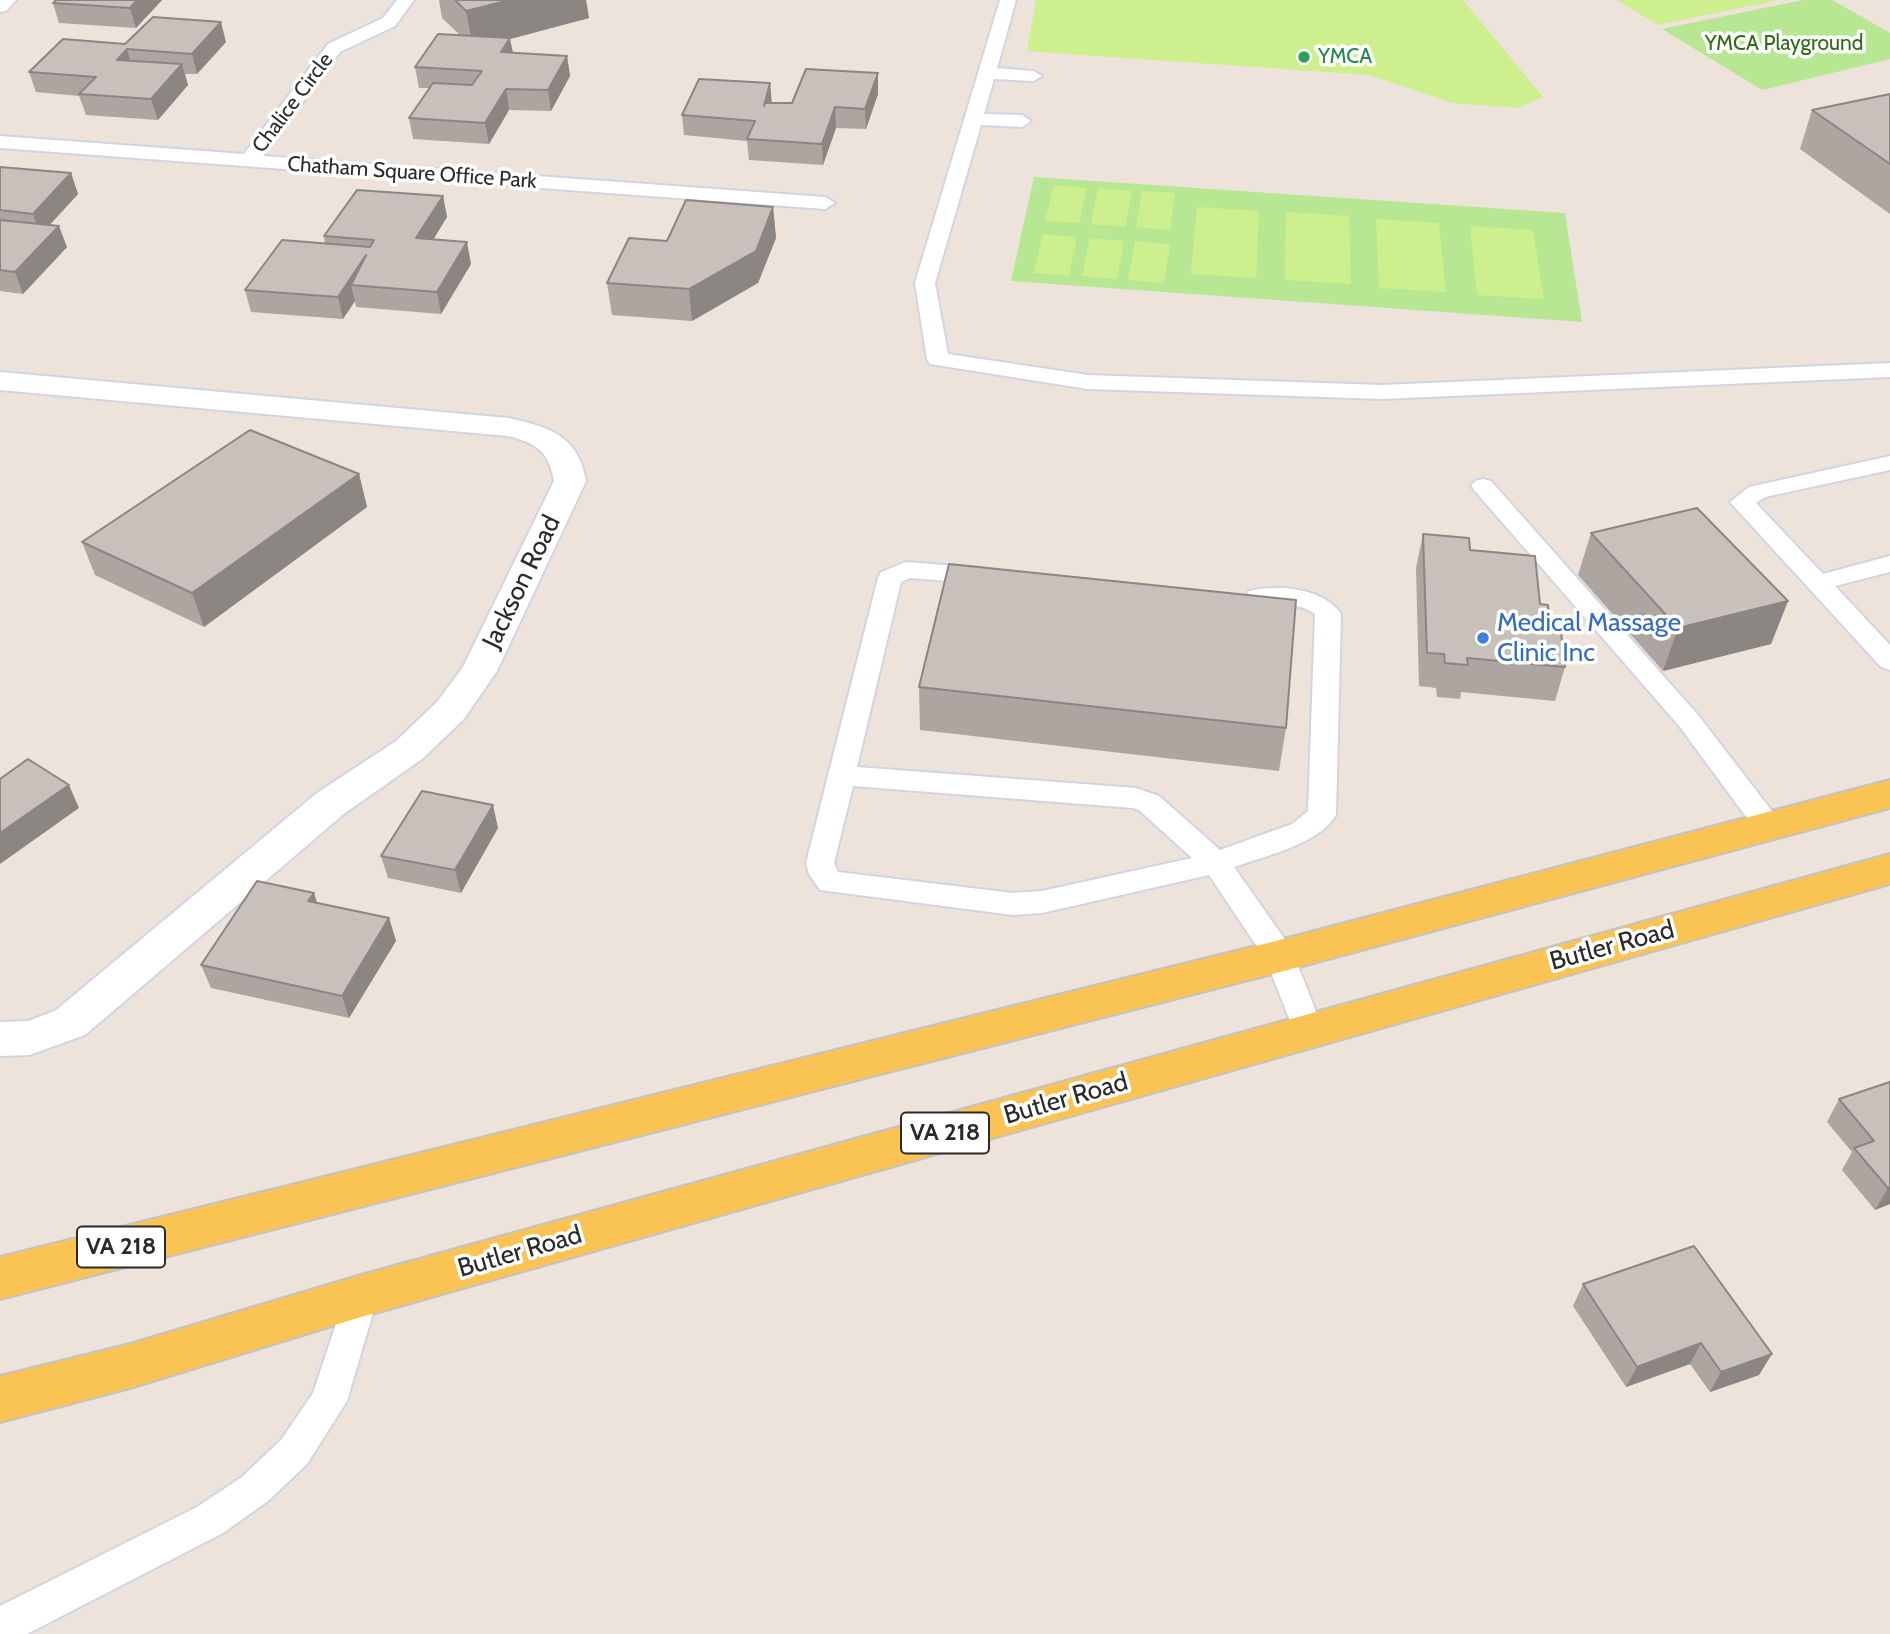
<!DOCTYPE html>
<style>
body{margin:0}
canvas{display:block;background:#ede3da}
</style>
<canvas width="1890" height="1634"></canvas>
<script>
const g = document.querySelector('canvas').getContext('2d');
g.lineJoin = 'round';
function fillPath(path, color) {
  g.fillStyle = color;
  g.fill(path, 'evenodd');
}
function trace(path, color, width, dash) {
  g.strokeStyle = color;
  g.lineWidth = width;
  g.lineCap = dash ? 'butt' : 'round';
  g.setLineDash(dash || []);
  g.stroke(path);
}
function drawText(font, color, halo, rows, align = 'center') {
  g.font = font + ' Cabin,sans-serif';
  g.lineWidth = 7;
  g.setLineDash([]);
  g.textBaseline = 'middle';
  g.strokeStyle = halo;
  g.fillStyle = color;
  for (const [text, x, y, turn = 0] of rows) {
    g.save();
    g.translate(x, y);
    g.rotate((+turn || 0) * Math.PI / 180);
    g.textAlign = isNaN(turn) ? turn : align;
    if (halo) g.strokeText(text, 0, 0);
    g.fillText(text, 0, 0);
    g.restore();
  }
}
fillPath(new Path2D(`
 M 1803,0 L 1832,0 L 1890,33 L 1890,59 L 1762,90 L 1662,29 Z
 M 1034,177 L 1565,213 L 1582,322 L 1011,281 Z`), '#b7e793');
fillPath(new Path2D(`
 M 1036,0 L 1463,0 L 1543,97 L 1518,108 L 1452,103 L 1369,75 L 1027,51 Z
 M 1617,0 L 1779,0 L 1658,25 Z
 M 1054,185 L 1087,188 L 1079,223 L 1045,221 Z
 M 1098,188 L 1132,191 L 1125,227 L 1091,224 Z
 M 1142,191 L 1175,193 L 1170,230 L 1136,227 Z
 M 1197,207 L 1259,211 L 1256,278 L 1191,274 Z
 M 1286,212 L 1349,216 L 1351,284 L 1285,280 Z
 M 1376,219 L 1439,223 L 1446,292 L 1379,288 Z
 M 1470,226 L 1533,230 L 1544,299 L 1477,295 Z
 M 1043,234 L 1077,237 L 1069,276 L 1034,273 Z
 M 1090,238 L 1124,241 L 1117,279 L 1082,276 Z
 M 1135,241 L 1170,244 L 1164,283 L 1128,280 Z`), '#ceef8e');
const lane = new Path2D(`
 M 0,0 L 16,0 L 6,11 L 0,12 Z
 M 397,0 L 414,0 L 395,26 L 340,52 L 263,156 L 825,197 L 835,203 L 825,209 L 0,148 L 0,136 L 244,154 L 328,44 L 383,18 Z
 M 1000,0 L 1016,0 L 997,68 L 1033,71 L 1042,76 L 1033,81 L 994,79 L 984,114 L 1022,115 L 1031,121 L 1022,127 L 981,125 L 935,283 L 948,354 L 1088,375 L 1382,385 L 1890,363 L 1890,377 L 1382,399 L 1088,389 L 930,364 L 927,359 L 915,283 Z
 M 1890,456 L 1890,470 L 1765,497 L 1756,503 L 1823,574 L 1890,556 L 1890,572 L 1835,586 L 1890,645 L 1890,670 L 1881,667 L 1730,502 L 1749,487 Z
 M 1483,479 L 1491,481 L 1698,715 L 1778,819 L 1782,826 L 1778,833 L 1768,836 L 1758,833 L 1680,727 L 1475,491 L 1471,486 L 1475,481 Z
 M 906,562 L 984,568 L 993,570 L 996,576 L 993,582 L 984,584 L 910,578 L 901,582 L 857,767 L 1136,788 L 1159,796 L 1220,850 L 1292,824 L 1308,811 L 1315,614 C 1297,600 1271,608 1249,603 L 1245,597 L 1249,591 C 1278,584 1324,588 1341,614 L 1336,815 C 1319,844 1265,856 1234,867 L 1291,948 L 1324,1032 L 1320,1041 L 1309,1044 L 1298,1041 L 1266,960 L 1209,875 L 1042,913 L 1013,915 L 820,890 L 809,874 L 806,863 L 878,578 L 881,572 ZM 853,786 L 1133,808 L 1139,810 L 1192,858 L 1042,891 L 1013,893 L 838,872 L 834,863 Z
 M 361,1281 L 373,1285 L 378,1296 L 347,1401 L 307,1464 L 268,1501 L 223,1533 L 27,1634 L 0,1634 L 0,1606 L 197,1507 L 242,1477 L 281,1440 L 313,1393 L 349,1285 Z`);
const street = new Path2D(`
 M 0,372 L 508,418 C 549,427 578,435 586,481 L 497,671 L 463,720 L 422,759 L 345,813 L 85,1035 L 29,1055 L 0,1056 L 0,1022 L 28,1021 L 55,1011 L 317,793 L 396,741 L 437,702 L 463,667 L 554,481 C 549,451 536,443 508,436 L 0,390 Z`);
const primary = new Path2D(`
 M 1890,780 L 1890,808 L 1280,972 L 0,1299 L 0,1257 L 1280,940 Z
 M 1890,854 L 1890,884 L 361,1317 L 130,1388 L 0,1422 L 0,1376 L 130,1344 L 361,1275 Z`);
trace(lane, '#d0d5e3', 4);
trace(street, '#d0d5e3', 4);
trace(primary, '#c3c3c3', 4);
fillPath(lane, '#fff');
fillPath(street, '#fff');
fillPath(primary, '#f9c454');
fillPath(new Path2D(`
 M 56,0 L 162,0 L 136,28 L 59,23 L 53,3 Z
 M 439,0 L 586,0 L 589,18 L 510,39 L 513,53 L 567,56 L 570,76 L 551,111 L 509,110 L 489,144 L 413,139 L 409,118 L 429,88 L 419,88 L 415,67 L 460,35 L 442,18 Z
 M 226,42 L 197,74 L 185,74 L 188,85 L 158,120 L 86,115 L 79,96 L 36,92 L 29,72 L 125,44 Z
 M 770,83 L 771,103 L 792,103 L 878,94 L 866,129 L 836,128 L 823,165 L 749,160 L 747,141 L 684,135 L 682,115 Z
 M 1890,94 L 1890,214 L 1800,149 L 1812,110 Z
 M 0,167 L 71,173 L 78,194 L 50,225 L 67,247 L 23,294 L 0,291 Z
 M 443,196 L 447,217 L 433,239 L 471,264 L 441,314 L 356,307 L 355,301 L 343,319 L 251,312 L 245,290 L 325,244 L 324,236 Z
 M 773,207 L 776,238 L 758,283 L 692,321 L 612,315 L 607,283 L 667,241 Z
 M 359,474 L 367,507 L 204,627 L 95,575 L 82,542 Z
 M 1591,533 L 1788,601 L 1771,644 L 1663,671 L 1578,575 Z
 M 1423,534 L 1470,550 L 1540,604 L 1565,667 L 1555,701 L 1461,692 L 1460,699 L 1437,697 L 1436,688 L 1419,686 L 1416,568 Z
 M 919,687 L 1286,728 L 1279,771 L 920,730 Z
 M 498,828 L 461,893 L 388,878 L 381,856 Z
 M 314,893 L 317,903 L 389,918 L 396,941 L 349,1018 L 211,988 L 201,965 Z
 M 1890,1082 L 1890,1204 L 1875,1210 L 1842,1170 L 1852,1152 L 1827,1122 L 1839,1099 Z
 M 1694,1246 L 1759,1375 L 1710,1392 L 1690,1364 L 1626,1387 L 1573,1306 L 1583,1284 Z`), '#aca5a0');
fillPath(new Path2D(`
 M 137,0 L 162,0 L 136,28 L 130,8 Z
 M 510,0 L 586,0 L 589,18 L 510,39 L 514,58 L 473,48 L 466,11 Z
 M 221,22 L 226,42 L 197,74 L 192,54 Z
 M 127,49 L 133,70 L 117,60 Z
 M 567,56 L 570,76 L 551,111 L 548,90 Z
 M 182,64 L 188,85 L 158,120 L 151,99 Z
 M 878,73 L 878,94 L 866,129 L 865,109 Z
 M 770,83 L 772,104 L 764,106 Z
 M 506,89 L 509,110 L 489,144 L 485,123 Z
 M 835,107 L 836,128 L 823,165 L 822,144 Z
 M 71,173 L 78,194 L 40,235 L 33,214 Z
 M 443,196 L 447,217 L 421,260 L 416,238 Z
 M 773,207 L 776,238 L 758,283 L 692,321 L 689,289 Z
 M 59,226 L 67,247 L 23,294 L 15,272 Z
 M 467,242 L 471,264 L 441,314 L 437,292 Z
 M 366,255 L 351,285 L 355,301 L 343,319 L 338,297 Z
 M 359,474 L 367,507 L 204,627 L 192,593 Z
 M 1788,601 L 1771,644 L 1663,671 L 1678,628 Z
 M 69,785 L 79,808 L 0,864 L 0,833 Z
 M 493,805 L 498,828 L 461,893 L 455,870 Z
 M 314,893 L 321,916 L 308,901 Z
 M 389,918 L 396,941 L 349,1018 L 342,996 Z
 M 1890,1187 L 1890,1204 L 1875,1210 L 1888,1188 Z
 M 1701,1343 L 1690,1364 L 1626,1387 L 1637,1367 Z
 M 1772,1354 L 1759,1375 L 1710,1392 L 1721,1372 Z`), '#8c8682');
const building = new Path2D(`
 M 56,0 L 137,0 L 130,8 L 53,3 Z
 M 455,0 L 510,0 L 466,11 Z
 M 153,17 L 221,22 L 192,54 L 127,49 L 117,60 L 182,64 L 151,99 L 79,94 L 96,77 L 29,72 L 63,39 L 125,44 Z
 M 438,34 L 510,38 L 501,52 L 567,56 L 548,90 L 506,89 L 485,123 L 409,118 L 433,83 L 472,85 L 482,71 L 415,67 Z
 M 806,69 L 878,73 L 865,109 L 835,107 L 822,144 L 747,139 L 755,121 L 682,115 L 699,79 L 770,83 L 764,106 L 765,103 L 792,103 Z
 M 1890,94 L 1890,164 L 1812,110 Z
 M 0,167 L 71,173 L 33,214 L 0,210 Z
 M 357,190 L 443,196 L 416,238 L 467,242 L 437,292 L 351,285 L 366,255 L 338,297 L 245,290 L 282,240 L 370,247 L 374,240 L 324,236 Z
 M 686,200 L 773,207 L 756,251 L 689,289 L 607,283 L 629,238 L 667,241 Z
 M 0,220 L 59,226 L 15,272 L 0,270 Z
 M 250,430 L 359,474 L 192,593 L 82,542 Z
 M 1697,508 L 1788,601 L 1678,628 L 1591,533 Z
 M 1423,534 L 1469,538 L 1470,550 L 1535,556 L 1540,604 L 1548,605 L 1551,632 L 1561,632 L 1565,667 L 1467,658 L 1468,665 L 1445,663 L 1444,654 L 1427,653 Z
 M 949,564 L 1296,600 L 1286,728 L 919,687 Z
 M 28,759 L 69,785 L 0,833 L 0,779 Z
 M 422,791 L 493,805 L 455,870 L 381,856 Z
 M 257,881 L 314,893 L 308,901 L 389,918 L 342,996 L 201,965 Z
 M 1890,1082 L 1890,1187 L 1888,1188 L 1854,1148 L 1874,1141 L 1839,1099 Z
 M 1694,1246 L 1772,1354 L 1721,1372 L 1701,1343 L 1637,1367 L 1583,1284 Z`);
fillPath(building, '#c8c0ba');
trace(building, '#8c8682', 2);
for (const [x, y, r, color] of [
 [1304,57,7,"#2e9e5b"],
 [1483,638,7,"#3f7fe0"]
]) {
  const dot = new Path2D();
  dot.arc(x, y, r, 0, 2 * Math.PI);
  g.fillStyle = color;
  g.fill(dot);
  trace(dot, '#fff', 2.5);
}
drawText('21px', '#2f6b16', '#fff', [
 ["YMCA Playground",1784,44]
]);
drawText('21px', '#27864d', '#fff', [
 ["YMCA",1318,57]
], 'left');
drawText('21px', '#2a2a2a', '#fff', [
 ["Chalice Circle",293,103,-53],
 ["Chatham Square Office Park",412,173,4]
]);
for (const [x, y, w] of [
 [945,1133,88],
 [121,1247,88]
]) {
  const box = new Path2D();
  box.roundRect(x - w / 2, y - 20.5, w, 41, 5);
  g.fillStyle = '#fff';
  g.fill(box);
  trace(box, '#2a2a2a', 2);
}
drawText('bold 24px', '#2a2a2a', null, [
 ["VA 218",945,1133],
 ["VA 218",121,1247]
]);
drawText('26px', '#2a2a2a', '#fff', [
 ["Jackson Road",522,582,-64],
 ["Butler Road",1612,946,-15],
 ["Butler Road",1066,1099,-16],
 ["Butler Road",520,1252,-16]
]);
drawText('26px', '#366cbe', '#fff', [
 ["Medical Massage",1497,623],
 ["Clinic Inc",1497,653]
], 'left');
</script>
